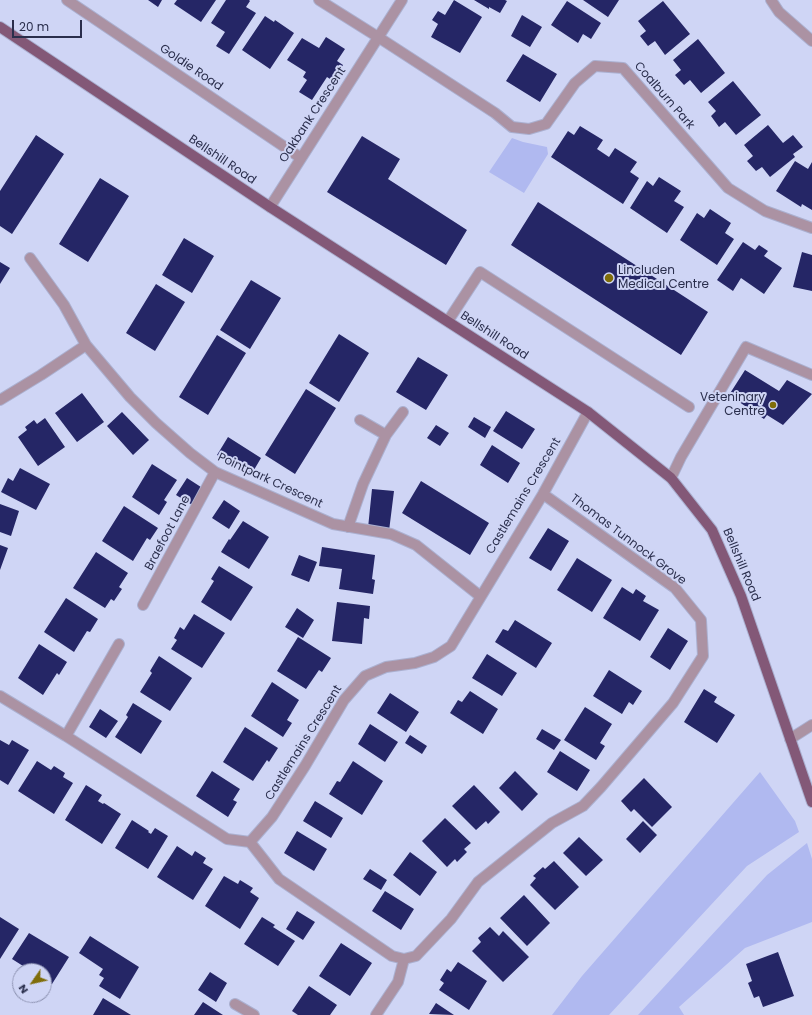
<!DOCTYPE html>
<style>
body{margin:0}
#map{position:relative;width:812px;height:1015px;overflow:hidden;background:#cfd5f5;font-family:Poppins,sans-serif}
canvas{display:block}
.north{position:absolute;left:12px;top:963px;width:40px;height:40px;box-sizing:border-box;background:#cfd5f5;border:1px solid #8d92b1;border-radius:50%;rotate:236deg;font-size:11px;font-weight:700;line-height:16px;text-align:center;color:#2a2e4c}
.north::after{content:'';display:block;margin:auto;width:14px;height:18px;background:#7f6d0a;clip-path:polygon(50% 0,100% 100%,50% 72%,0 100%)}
.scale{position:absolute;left:12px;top:20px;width:70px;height:18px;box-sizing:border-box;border:2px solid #2a2e4c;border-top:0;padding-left:5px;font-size:12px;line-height:14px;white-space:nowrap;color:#2a2e4c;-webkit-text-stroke:3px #cfd5f5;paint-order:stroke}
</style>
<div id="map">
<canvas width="812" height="1015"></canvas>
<div class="north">N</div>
<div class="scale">20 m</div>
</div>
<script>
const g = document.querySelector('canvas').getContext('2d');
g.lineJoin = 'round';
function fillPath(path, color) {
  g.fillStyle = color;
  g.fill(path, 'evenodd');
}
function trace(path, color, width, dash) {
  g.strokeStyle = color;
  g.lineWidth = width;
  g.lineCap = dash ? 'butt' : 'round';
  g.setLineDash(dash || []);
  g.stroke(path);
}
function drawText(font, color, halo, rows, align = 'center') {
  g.font = font + ' Poppins,sans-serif';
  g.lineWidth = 4;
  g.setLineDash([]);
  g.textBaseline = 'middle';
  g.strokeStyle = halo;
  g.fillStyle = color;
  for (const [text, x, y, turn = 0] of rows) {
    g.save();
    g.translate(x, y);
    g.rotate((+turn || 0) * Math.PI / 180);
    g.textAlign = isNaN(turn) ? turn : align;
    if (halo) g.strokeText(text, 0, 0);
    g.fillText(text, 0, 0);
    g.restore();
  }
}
fillPath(new Path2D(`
 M 512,138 L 523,142 L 547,147 L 548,154 L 524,193 L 489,172 Z
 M 760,772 L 795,821 L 799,832 L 747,866 L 609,1015 L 552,1015 L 582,976 Z
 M 807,843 L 812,859 L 812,922 L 745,948 L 679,1007 L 684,1015 L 638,1015 L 767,875 Z`), '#b0b9f0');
fillPath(new Path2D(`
 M 148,0 L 162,0 L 158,7 Z
 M 177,0 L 216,0 L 201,22 L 174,4 Z
 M 226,0 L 249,0 L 250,1 L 246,7 L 256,13 L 229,54 L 216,46 L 225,32 L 211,23 Z
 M 454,0 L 482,17 L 460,53 L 431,37 L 438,24 L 432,20 L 438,11 L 445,15 Z
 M 474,0 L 505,0 L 507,1 L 500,13 L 489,7 L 489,9 Z
 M 583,0 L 619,0 L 608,17 Z
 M 567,1 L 601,23 L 591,39 L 583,34 L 578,43 L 551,25 Z
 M 663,1 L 690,34 L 665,55 L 655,41 L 648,46 L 640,36 L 646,31 L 638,21 Z
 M 522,15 L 542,27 L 530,47 L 511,36 Z
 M 265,16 L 274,22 L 275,20 L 294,33 L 270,69 L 242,50 Z
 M 326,37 L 345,49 L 337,61 L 343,65 L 333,81 L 327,77 L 312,100 L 299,92 L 307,80 L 303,77 L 306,72 L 287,60 L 302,38 L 319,48 Z
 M 698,39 L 725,73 L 701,93 L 690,80 L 684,85 L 675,75 L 681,70 L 673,60 Z
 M 523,54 L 557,74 L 540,102 L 506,81 Z
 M 733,81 L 761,115 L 736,135 L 725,122 L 719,127 L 711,116 L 716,111 L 708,102 Z
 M 768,125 L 783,143 L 793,135 L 803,147 L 793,154 L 795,157 L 770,177 L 762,167 L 756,171 L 747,161 L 753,156 L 744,145 Z
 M 580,126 L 603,140 L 597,149 L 609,157 L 615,148 L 637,162 L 630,172 L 639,178 L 623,204 L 551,157 L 568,131 L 574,135 Z
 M 36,135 L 64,154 L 12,234 L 0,226 L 0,191 Z
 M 362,136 L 400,159 L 388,179 L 467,230 L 446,265 L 327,192 Z
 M 795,161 L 808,169 L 812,162 L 812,210 L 802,204 L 801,207 L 776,191 Z
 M 659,177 L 681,191 L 674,201 L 684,207 L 667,233 L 630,208 L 647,181 L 653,186 Z
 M 100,178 L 129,196 L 88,262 L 59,244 Z
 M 538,202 L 708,312 L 681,355 L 511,245 Z
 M 710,209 L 731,223 L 725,233 L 734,239 L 717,265 L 680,240 L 697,213 L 704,218 Z
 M 184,238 L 214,256 L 192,293 L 162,275 Z
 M 743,242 L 755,250 L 759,245 L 768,251 L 764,256 L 782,268 L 764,294 L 741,278 L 733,291 L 717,280 Z
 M 802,252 L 812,255 L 812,291 L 793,287 Z
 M 0,262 L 10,268 L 0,284 Z
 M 251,280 L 281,298 L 250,349 L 220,330 Z
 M 156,284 L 185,302 L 155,351 L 126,333 Z
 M 339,334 L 369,353 L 339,402 L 309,383 Z
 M 217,335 L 246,353 L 208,415 L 179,397 Z
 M 418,357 L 448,375 L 426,410 L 396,392 Z
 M 745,370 L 779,391 L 787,380 L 812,394 L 783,425 L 767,415 L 764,419 L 729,395 Z
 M 306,389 L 336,408 L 295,474 L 265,455 Z
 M 82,393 L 104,422 L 77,442 L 55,413 Z
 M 506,411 L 535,429 L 522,449 L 493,431 Z
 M 122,412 L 149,440 L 133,455 L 107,426 Z
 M 474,417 L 491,427 L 485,438 L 468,427 Z
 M 45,418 L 65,447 L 38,466 L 18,437 L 27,430 L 25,427 L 34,420 L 37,424 Z
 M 436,425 L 449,433 L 440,446 L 427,438 Z
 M 228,437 L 261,458 L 251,475 L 217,455 Z
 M 492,445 L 520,463 L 508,483 L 480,465 Z
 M 152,464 L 177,480 L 164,500 L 167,502 L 159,515 L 132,497 Z
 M 20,468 L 50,484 L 36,510 L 1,492 L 8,478 L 13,481 Z
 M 187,478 L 204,489 L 194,506 L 176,495 Z
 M 421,481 L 489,523 L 470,555 L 402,513 Z
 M 372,489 L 394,491 L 389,531 L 368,528 Z
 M 224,500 L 240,511 L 229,529 L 212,518 Z
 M 0,504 L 19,511 L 11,536 L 0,532 Z
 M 124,506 L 158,528 L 150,540 L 147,538 L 133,561 L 102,541 Z
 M 243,521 L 269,537 L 249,569 L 221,552 L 229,539 L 230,540 Z
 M 548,528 L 569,541 L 551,571 L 529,558 Z
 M 0,545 L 8,548 L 0,570 Z
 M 322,547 L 375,555 L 372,579 L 375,580 L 373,594 L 339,589 L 342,569 L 319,566 Z
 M 96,552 L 128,573 L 119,587 L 122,589 L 114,601 L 111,599 L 105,608 L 73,588 Z
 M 299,555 L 317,562 L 309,582 L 291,575 Z
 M 577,558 L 612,580 L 592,612 L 557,590 Z
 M 219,566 L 253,587 L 231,621 L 201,602 L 214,581 L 211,579 Z
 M 622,587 L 633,594 L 636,589 L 646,596 L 643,601 L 659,610 L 640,641 L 603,618 Z
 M 66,598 L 98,619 L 90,632 L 87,631 L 74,652 L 44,632 Z
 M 337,602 L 370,606 L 369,619 L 364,618 L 362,644 L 332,641 Z
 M 297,608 L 314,620 L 303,638 L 285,627 Z
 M 194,614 L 225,633 L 202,668 L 171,649 L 177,640 L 174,638 L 180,627 L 184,630 Z
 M 515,620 L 552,643 L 536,668 L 495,642 L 503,629 L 508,631 Z
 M 668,628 L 688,641 L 670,670 L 650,657 Z
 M 298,637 L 331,658 L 322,672 L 319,670 L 306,689 L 277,671 Z
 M 39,644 L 67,662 L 59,675 L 57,673 L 43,695 L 18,678 Z
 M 487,654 L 517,673 L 502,696 L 472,678 Z
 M 159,656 L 192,678 L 170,711 L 140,692 L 152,673 L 150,671 Z
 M 609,670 L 642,691 L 633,705 L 629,702 L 622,714 L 593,696 Z
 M 272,682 L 299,700 L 287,720 L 292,723 L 283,737 L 251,716 Z
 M 704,689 L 717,697 L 714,702 L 735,715 L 717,743 L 684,722 Z
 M 470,691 L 498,709 L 483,734 L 450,713 L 458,700 L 462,702 Z
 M 390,693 L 419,712 L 406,732 L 377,713 Z
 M 133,703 L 162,721 L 141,754 L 115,737 L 128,717 L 126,715 Z
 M 585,707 L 612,724 L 600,743 L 605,746 L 596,760 L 564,740 Z
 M 100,709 L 118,721 L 106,738 L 89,727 Z
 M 370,724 L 398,742 L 385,762 L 358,744 Z
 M 245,727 L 278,748 L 269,762 L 267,760 L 253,781 L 223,762 Z
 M 542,729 L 561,740 L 554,750 L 536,739 Z
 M 410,735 L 427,746 L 422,754 L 405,743 Z
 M 0,740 L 9,745 L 12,740 L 29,750 L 8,785 L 0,780 Z
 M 560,751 L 590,770 L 577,791 L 547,772 Z
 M 37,761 L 51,770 L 54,766 L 65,773 L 63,777 L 73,783 L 54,814 L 18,791 Z
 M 353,761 L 383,781 L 362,815 L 329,794 L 337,781 L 340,782 Z
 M 212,771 L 240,789 L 233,800 L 237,802 L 228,817 L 196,796 Z
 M 515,771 L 538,794 L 522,811 L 499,788 Z
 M 644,778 L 672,807 L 652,827 L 634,809 L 631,812 L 621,801 Z
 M 86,785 L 102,795 L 98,801 L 103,804 L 104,803 L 121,814 L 102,844 L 65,820 Z
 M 474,785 L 500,812 L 488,824 L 486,821 L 476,830 L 452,806 Z
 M 315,801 L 343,818 L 331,838 L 303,821 Z
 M 445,818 L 471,843 L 464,849 L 467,852 L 457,862 L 455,859 L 447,867 L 422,841 Z
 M 132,820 L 149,831 L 148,832 L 151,834 L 155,828 L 168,836 L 148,869 L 115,848 Z
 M 643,821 L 657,835 L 640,853 L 626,839 Z
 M 297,831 L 327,849 L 314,871 L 284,853 Z
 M 579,837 L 603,860 L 586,876 L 563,853 Z
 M 177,846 L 192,856 L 195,851 L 206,858 L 203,863 L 213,869 L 193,900 L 157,877 Z
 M 410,852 L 437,872 L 420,896 L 393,875 Z
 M 554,861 L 579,887 L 555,910 L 530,885 L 536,878 L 533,876 L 543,867 L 545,869 Z
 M 370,869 L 387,880 L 381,890 L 363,879 Z
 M 224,876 L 238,884 L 240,880 L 253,888 L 250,892 L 259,898 L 240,929 L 205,906 Z
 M 385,891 L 414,909 L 401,930 L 372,911 Z
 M 524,895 L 550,923 L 527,946 L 500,918 Z
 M 297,911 L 315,922 L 303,940 L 286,929 Z
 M 0,917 L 19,929 L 0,959 Z
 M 262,917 L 275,925 L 273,927 L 295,941 L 278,966 L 244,944 Z
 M 490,927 L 499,936 L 503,931 L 529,957 L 503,982 L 472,951 L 481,942 L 478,938 Z
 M 29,933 L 69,957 L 52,984 L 44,979 L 44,971 L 31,971 L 12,959 Z
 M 90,936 L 139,967 L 120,999 L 99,986 L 104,978 L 99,975 L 103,969 L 79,953 Z
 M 341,943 L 372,963 L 350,996 L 319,976 Z
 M 778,952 L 794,996 L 763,1007 L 759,996 L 754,998 L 748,983 L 752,981 L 746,964 Z
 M 458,962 L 487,981 L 469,1010 L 439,990 L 444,983 L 440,980 L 447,969 L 451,972 Z
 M 210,972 L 227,983 L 216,1002 L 198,990 Z
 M 309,986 L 337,1005 L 330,1015 L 298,1015 L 292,1011 Z
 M 103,998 L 131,1015 L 93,1015 Z
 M 203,1002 L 223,1015 L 194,1015 Z
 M 436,1003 L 454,1015 L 429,1014 Z`), '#252666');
const minor = new Path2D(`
 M 67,0 L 301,158
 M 319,0 L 378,37 L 495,113 L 512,127 L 529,129 L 546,124 L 575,83 L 595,66 L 623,68 L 728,188 L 765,211 L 812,228
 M 771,0 L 779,12 L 812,41
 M 270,207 L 402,0
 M 30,258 L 64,305 L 86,345 L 130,397 L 156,423 L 190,453 L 215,472 L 333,524 L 391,534 L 416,545 L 480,596
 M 448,321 L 480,272 L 689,407
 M 0,400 L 41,375 L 86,345
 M 360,420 L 386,435
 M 671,478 L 681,457 L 746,347 L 812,375
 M 348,527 L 363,484 L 386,435 L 403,412
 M 143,605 L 215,472
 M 0,696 L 66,736 L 227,839 L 250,842
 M 66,736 L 119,644
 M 790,739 L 812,725
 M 250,842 L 279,879 L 392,956 L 404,959 L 416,956 L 451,919 L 478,882 L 552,823 L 583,806 L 601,787 L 673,703 L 703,656 L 701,620 L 675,588 L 543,494
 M 250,842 L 272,817 L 305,766 L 344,700 L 365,676 L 386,667 L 415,663 L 434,657 L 451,646 L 543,494 L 588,412
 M 235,1004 L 254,1015
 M 376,1015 L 398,982 L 404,959`);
const major = new Path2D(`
 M 0,27 L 270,207 L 588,412 L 671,478 L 712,530 L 741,596 L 812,802`);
trace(minor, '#abb0d0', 12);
trace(major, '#abb0d0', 12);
trace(minor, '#ab92a3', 10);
trace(major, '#835877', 10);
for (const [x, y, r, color] of [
 [609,278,5,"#7f6d0a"],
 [773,405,4,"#7f6d0a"]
]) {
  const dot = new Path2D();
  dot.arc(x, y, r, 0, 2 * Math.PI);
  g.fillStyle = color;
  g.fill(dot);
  trace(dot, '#cfd5f5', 1.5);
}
drawText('12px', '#2a2e4c', '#cfd5f5', [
 ["Goldie Road",191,68,34],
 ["Coalburn Park",664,96,49],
 ["Oakbank Crescent",313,115,-57],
 ["Bellshill Road",222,160,34],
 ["Bellshill Road",494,336,33],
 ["Pointpark Crescent",270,481,25],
 ["Castlemains Crescent",524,496,-59],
 ["Braefoot Lane",168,533,-62],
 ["Thomas Tunnock Grove",628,540,37],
 ["Bellshill Road",741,565,67],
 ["Castlemains Crescent",304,743,-58]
]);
drawText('12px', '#2a2e4c', '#cfd5f5', [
 ["Lincluden",618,271],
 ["Medical Centre",618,285],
 ["Veteninary",765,398,"right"],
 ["Centre",765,412,"right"]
], 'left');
</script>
